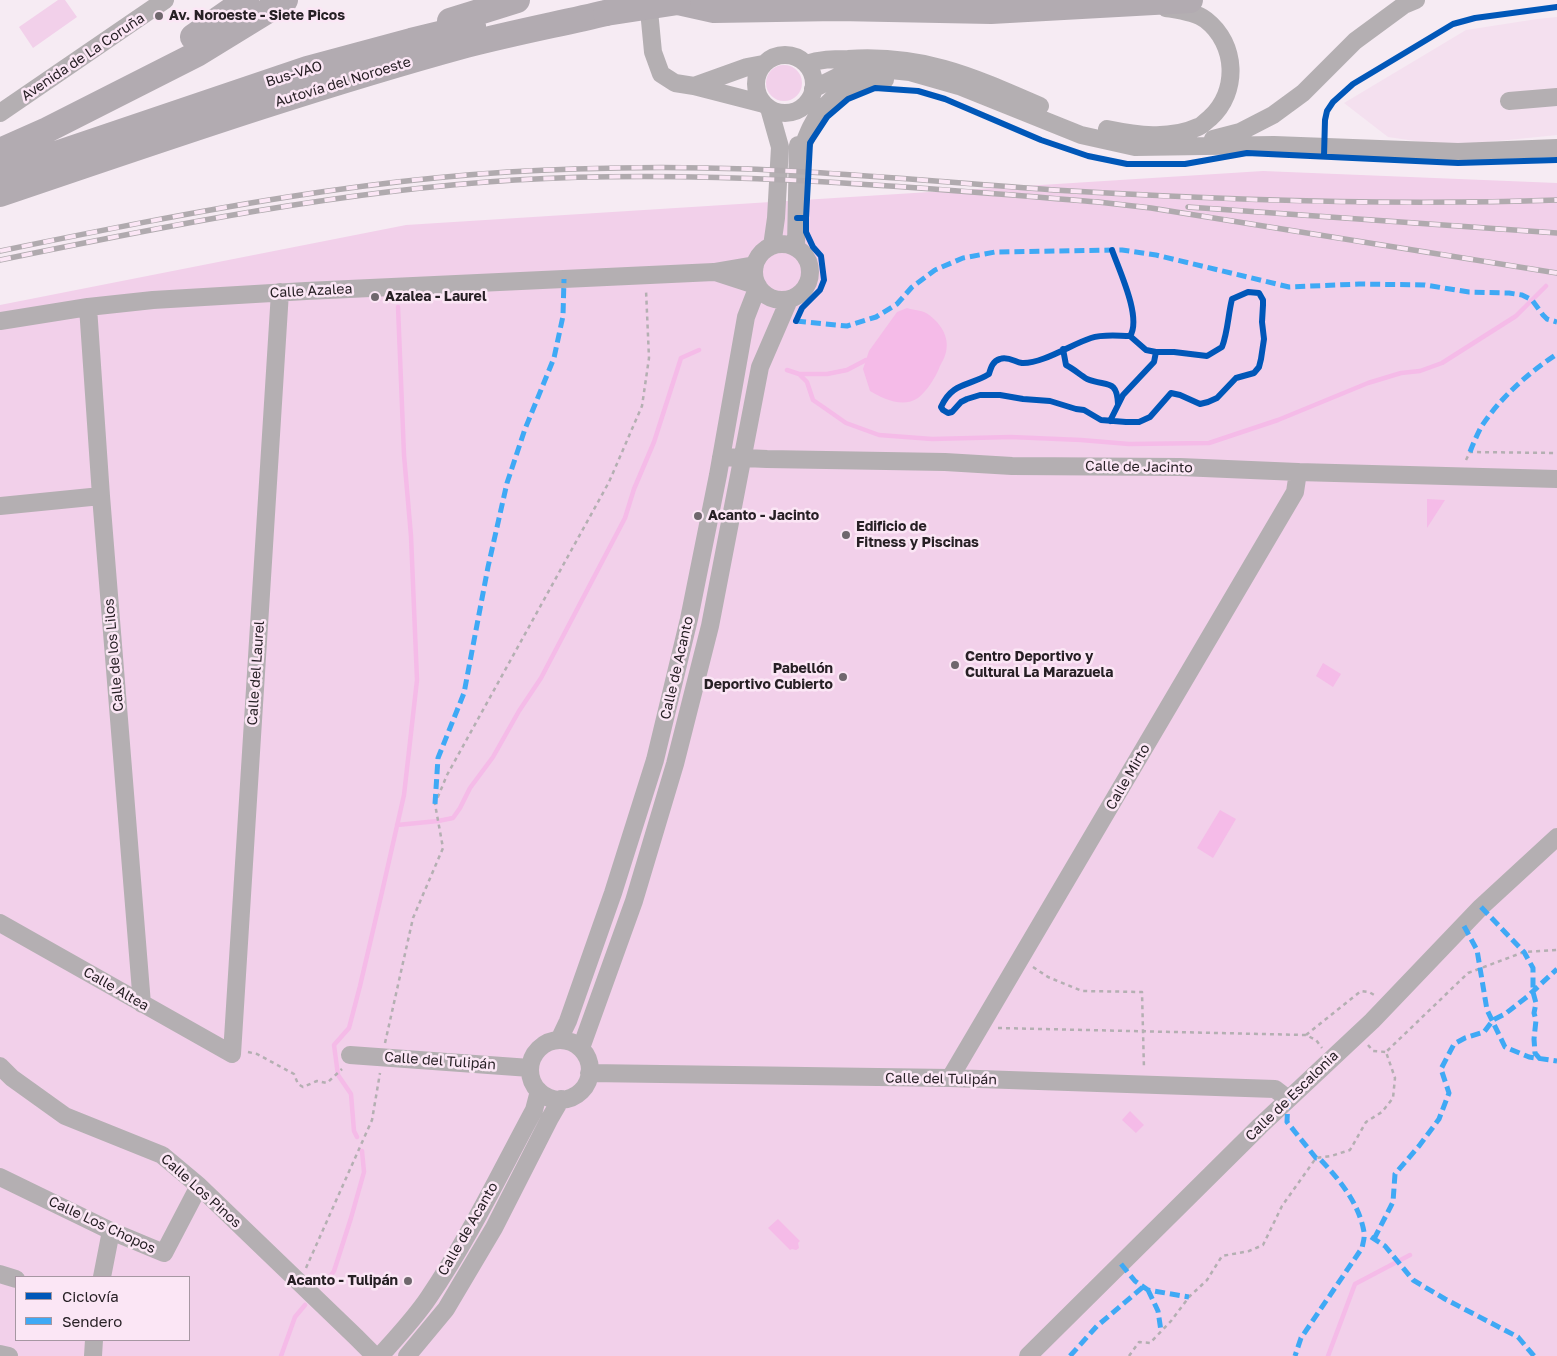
<!DOCTYPE html>
<meta charset="utf-8">
<style>
body{margin:0}
#map{position:relative;width:1557px;height:1356px;overflow:hidden;background:#f6ebf3;font-family:"Golos Text",sans-serif}
canvas{display:block}
.legend{position:absolute;left:15px;top:1276px;width:175px;height:65px;box-sizing:border-box;background:#fbe6f5;border:1px solid #a697a2;margin:0;padding:6px 9px;list-style:none;font-size:15px;color:#272025}
.legend li{display:flex;align-items:center;gap:10px;height:25px}
.legend b{width:25px;border:1px solid #a697a2}
</style>
<div id="map">
<canvas width="1557" height="1356"></canvas>
<ul class="legend">
<li><b style="height:6px;background:#0057b8"></b>Ciclovía</li>
<li><b style="height:6px;background:#3fa9f5"></b>Sendero</li>
</ul>
</div>
<script>
const g = document.querySelector('canvas').getContext('2d');
g.lineJoin = 'round';
function fillPath(path, color) {
  g.fillStyle = color;
  g.fill(path, 'evenodd');
}
function trace(path, color, width, dash) {
  g.strokeStyle = color;
  g.lineWidth = width;
  g.lineCap = dash ? 'butt' : 'round';
  g.setLineDash(dash || []);
  g.stroke(path);
}
function drawText(font, color, halo, rows, align = 'center') {
  g.font = font + ' "Golos Text",sans-serif';
  g.lineWidth = 5;
  g.setLineDash([]);
  g.textBaseline = 'middle';
  g.strokeStyle = halo;
  g.fillStyle = color;
  for (const [text, x, y, turn = 0] of rows) {
    g.save();
    g.translate(x, y);
    g.rotate((+turn || 0) * Math.PI / 180);
    g.textAlign = isNaN(turn) ? turn : align;
    if (halo) g.strokeText(text, 0, 0);
    g.fillText(text, 0, 0);
    g.restore();
  }
}
fillPath(new Path2D(`
 M 1557,17 L 1557,135 L 1449,146 L 1388,137 L 1344,103 L 1466,30 L 1537,19 Z`), '#f4e0ef');
fillPath(new Path2D(`
 M 58,0 L 65,0 L 77,17 L 33,48 L 19,27 Z
 M766 83a18 18 0 1 1 36 0a18 18 0 1 1-36 0Z
 M 1263,171 L 1557,183 L 1557,1356 L 0,1356 L 0,305 L 406,225 ZM 16,1277 L 189,1277 L 189,1340 L 16,1340 Z`), '#f2d0ea');
fillPath(new Path2D(`
 M 907,308 C 913,310 921,310 926,313 C 939,321 950,336 946,352 C 945,357 942,362 940,366 C 936,377 927,391 918,398 C 903,408 883,399 870,391 L 863,369 L 869,351 L 897,312 Z
 M 1427,499 L 1445,500 L 1427,528 Z
 M 1323,663 L 1341,674 L 1333,687 L 1316,676 Z
 M 1220,810 L 1236,819 L 1213,858 L 1197,848 Z
 M 1130,1111 L 1144,1125 L 1136,1133 L 1122,1120 Z
 M 778,1219 L 800,1241 L 798,1243 L 799,1248 L 796,1250 L 792,1249 L 790,1250 L 768,1228 Z`), '#f5bbe8');
trace(new Path2D(`
 M 787,370 L 799,374 L 807,382 L 813,400 L 826,409 L 846,423 L 879,435 L 932,439 L 1011,437 L 1081,440 L 1129,444 L 1209,443 L 1278,420 L 1368,383 L 1401,373 L 1420,371 L 1442,363 L 1516,316 L 1546,286
 M 799,374 L 827,374 L 847,370 L 866,360
 M 397,825 L 438,821 L 453,818 L 460,808 L 470,788 L 493,757 L 519,711 L 541,678 L 625,518 L 634,489 L 654,442 L 681,358 L 699,350
 M 357,1137 L 354,1131 L 351,1094 L 338,1075 L 334,1045 L 349,1028 L 360,986 L 382,892 L 404,795 L 417,680 L 411,536 L 404,455 L 398,307
 M 325,1283 L 334,1271 L 351,1218 L 364,1172 L 362,1151
 M 281,1356 L 295,1317 L 305,1305
 M 1328,1356 L 1355,1284 L 1410,1255`), '#f5bbe8', 4.5);
trace(new Path2D(`
 M 1466,460 L 1470,452 L 1557,453
 M 1033,967 L 1048,977 L 1082,991 L 1142,992 L 1144,1069
 M 998,1028 L 1306,1035 L 1316,1040 L 1322,1048
 M 1306,1035 L 1361,991 L 1369,992 L 1376,996
 M 385,1043 L 413,918 L 443,848 L 435,804 L 447,775 L 609,482 L 642,406 L 649,358 L 646,290
 M 1368,1045 L 1373,1051 L 1386,1052
 M 248,1052 L 257,1054 L 294,1074 L 298,1084 L 303,1087 L 317,1081 L 327,1083 L 342,1069
 M 306,1268 L 372,1120 L 380,1073
 M 1129,1356 L 1139,1342 L 1150,1343 L 1171,1321 L 1189,1297 L 1207,1280 L 1222,1256 L 1249,1251 L 1263,1245 L 1282,1206 L 1316,1158 L 1331,1156 L 1350,1150 L 1366,1122 L 1382,1112 L 1393,1098 L 1395,1078 L 1386,1052 L 1468,973 L 1524,952 L 1557,950`), '#b4afb2', 2.5, [4, 4]);
trace(new Path2D(`
 M 648,0 L 653,52 L 661,74 L 675,83 L 694,86 L 764,104
 M756 84a29 29 0 1 1 58 0a29 29 0 1 1-58 0Z
 M 806,64 C 820,59 833,59 848,59 C 924,54 973,77 1040,106
 M 694,86 L 747,67 L 763,64
 M 813,89 L 849,71 L 881,69 L 910,72 L 959,86 L 1081,135 L 1135,147 L 1274,145 L 1458,152 L 1557,148
 M 1509,101 L 1557,97
 M 769,108 L 780,147 L 776,218 L 772,246
 M 0,113 L 165,0
 M 1107,129 C 1136,135 1170,140 1198,127 C 1202,126 1206,121 1210,118 C 1239,92 1237,44 1206,20 C 1196,12 1178,10 1166,8
 M 1213,139 L 1240,132 L 1273,115 L 1303,93 L 1355,41 L 1404,5 L 1416,0
 M 798,155 C 804,146 806,137 811,127 C 825,98 853,80 885,80
 M754 272a28 28 0 1 1 56 0a28 28 0 1 1-56 0Z
 M 796,247 L 798,145
 M 715,272 L 758,286
 M 88,307 L 101,496 L 142,1004
 M 0,321 L 88,307 L 153,300 L 306,291 L 714,272 L 755,265
 M 721,457 L 767,459 L 945,462 L 1012,466 L 1180,467 L 1298,472 L 1557,479
 M 0,506 L 101,496
 M 0,923 L 232,1054 L 280,292
 M 559,1040 L 568,1021 L 613,893 L 655,760 L 689,619 L 718,475 L 746,317 L 758,286
 M530 1070a30 30 0 1 1 60 0a30 30 0 1 1-60 0Z
 M 581,1048 L 634,901 L 675,764 L 710,626 L 760,367 L 789,300
 M 350,1055 L 530,1068
 M 0,1066 L 12,1078 L 65,1116 L 162,1155 L 199,1186 L 356,1337 L 375,1356
 M 589,1073 L 950,1078 L 1275,1089 L 1288,1099
 M 950,1078 L 1295,492 L 1298,472
 M 0,1177 L 111,1231 L 164,1253 L 199,1186
 M 0,1274 L 16,1279
 M 102,1277 L 111,1231
 M 0,1354 L 9,1356
 M 93,1356 L 94,1340
 M 380,1356 C 397,1337 415,1318 429,1297 C 469,1238 500,1173 534,1110 L 539,1091
 M 407,1356 L 446,1309 L 494,1228 L 550,1118 L 561,1099
 M 1028,1356 L 1260,1126 L 1372,1021 L 1481,907 L 1557,837`), '#b4afb2', 18);
trace(new Path2D(`
 M 678,2 L 714,10 L 838,8 L 991,11 L 1190,0
 M 450,21 L 517,0
 M 193,37 L 246,0
 M 0,151 L 47,130 L 197,54 L 285,0
 M 0,173 L 307,69 L 411,41 L 473,26
 M 0,194 C 154,142 309,88 466,45 C 512,33 559,24 606,13`), '#b2abb1', 26);
const rail = new Path2D(`
 M 1188,207 L 1557,233
 M 0,251 C 192,212 379,174 575,169 C 633,167 691,167 748,169 C 850,173 952,183 1054,190 C 1222,200 1389,206 1557,200
 M 0,260 C 171,225 341,191 515,180 C 709,169 904,186 1098,202 L 1151,208 L 1557,273`);
trace(rail, '#b0aaae', 5.5);
trace(rail, '#fbe6f5', 4, [11]);
trace(new Path2D(`
 M 606,13 L 678,2`), '#b2abb1', 26);
trace(new Path2D(`
 M 796,321 L 847,326 L 876,317 L 897,304 L 912,287 L 935,270 L 963,258 L 995,252 L 1122,250 L 1156,255 L 1289,287 L 1359,284 L 1425,285 L 1469,292 L 1509,293 L 1522,295 L 1532,300 L 1543,315 L 1547,319 L 1557,322
 M 1470,452 C 1473,444 1477,435 1481,427 C 1500,398 1528,373 1557,354
 M 435,804 L 438,758 L 464,693 L 488,567 L 507,483 L 525,429 L 554,358 L 563,316 L 564,279
 M 1481,907 L 1524,952 L 1533,968 L 1533,992 L 1536,1003 L 1534,1013 L 1536,1020 L 1534,1039 L 1535,1053 L 1540,1059
 M 1464,926 L 1477,950 L 1487,1010 L 1505,1047 L 1529,1057 L 1557,1061
 M 1288,1099 L 1287,1122 L 1316,1158 L 1319,1158 C 1339,1179 1359,1203 1364,1232 C 1365,1237 1363,1243 1362,1248 L 1301,1338 L 1295,1356
 M 1371,1237 L 1385,1246 L 1413,1280 L 1445,1299 L 1518,1337 L 1534,1356
 M 1374,1239 L 1393,1202 L 1395,1174 L 1419,1146 L 1439,1119 L 1449,1093 L 1441,1069 L 1454,1044 L 1465,1038 L 1484,1032 L 1493,1020 L 1505,1014 L 1528,996 L 1557,969
 M 1121,1264 L 1135,1281 L 1148,1290 L 1189,1297
 M 1148,1290 L 1158,1311 L 1161,1331
 M 1070,1356 L 1097,1326 L 1143,1287`), '#3fa9f5', 5, [10, 5]);
trace(new Path2D(`
 M 1324,156 L 1325,120 L 1327,111 L 1333,102 L 1353,84 L 1453,24 L 1475,18 L 1557,7
 M 797,218 L 806,218 L 810,143 L 827,117 L 848,99 L 875,88 L 918,91 L 945,99 L 1041,140 L 1088,156 L 1127,164 L 1185,164 L 1247,153 L 1458,163 L 1557,160
 M 1112,250 C 1119,270 1142,318 1130,336 C 1118,336 1103,334 1091,338 C 1072,344 1042,364 1022,363 C 1015,362 1008,356 1000,359 C 993,361 991,367 989,374 C 970,386 952,382 941,407 L 943,410 L 948,413 L 952,412 L 961,402 L 967,399 L 980,395 L 1000,395 L 1023,399 L 1050,401 L 1076,409 L 1084,410 L 1101,420 L 1126,422 L 1139,422 L 1150,417 L 1171,393 L 1180,395 L 1200,404 L 1208,402 L 1217,398 L 1236,378 L 1254,373 L 1259,367 L 1261,359 L 1264,339 L 1262,322 L 1263,305 L 1263,300 L 1259,293 L 1248,292 L 1232,299 C 1228,315 1228,331 1222,347 L 1207,356 L 1174,352 L 1156,352 L 1146,350 L 1130,336
 M 796,321 L 802,308 L 820,290 L 824,280 L 821,256 L 813,247 L 806,232 L 806,218
 M 1063,349 L 1066,365 C 1074,369 1080,375 1087,379 C 1106,387 1117,378 1118,404
 M 1110,421 L 1123,395 L 1154,362 L 1156,352`), '#0057b8', 6);
for (const [x, y, r, color] of [
 [159,16,5,"#6f676d"],
 [375,297,5,"#6f676d"],
 [698,516,5,"#6f676d"],
 [846,535,5,"#6f676d"],
 [955,665,5,"#6f676d"],
 [843,677,5,"#6f676d"],
 [408,1281,5,"#6f676d"]
]) {
  const dot = new Path2D();
  dot.arc(x, y, r, 0, 2 * Math.PI);
  g.fillStyle = color;
  g.fill(dot);
  trace(dot, '#fbe6f5', 2);
}
drawText('bold 14px', '#272025', '#fbe6f5', [
 ["Av. Noroeste - Siete Picos",169,16],
 ["Azalea - Laurel",385,297],
 ["Acanto - Jacinto",708,516],
 ["Edificio de",856,527],
 ["Fitness y Piscinas",856,543],
 ["Centro Deportivo y",965,657],
 ["Cultural La Marazuela",965,673],
 ["Pabellón",833,669,"right"],
 ["Deportivo Cubierto",833,685,"right"],
 ["Acanto - Tulipán",398,1281,"right"]
], 'left');
drawText('14px', '#272025', '#fbe6f5', [
 ["Avenida de La Coruña",83,57,-34],
 ["Bus-VAO",294,74,-17],
 ["Autovía del Noroeste",343,82,-17],
 ["Calle Azalea",311,291,-3],
 ["Calle de Jacinto",1139,467,1],
 ["Calle de los Lilos",114,655,-95],
 ["Calle de Acanto",677,668,-77],
 ["Calle del Laurel",256,673,-86],
 ["Calle Mirto",1128,777,-60],
 ["Calle Altea",116,989,30],
 ["Calle del Tulipán",440,1061,4],
 ["Calle del Tulipán",941,1079,1],
 ["Calle de Escalonia",1292,1096,-44],
 ["Calle Los Pinos",201,1191,42],
 ["Calle Los Chopos",102,1225,25],
 ["Calle de Acanto",468,1229,-60]
]);
</script>
